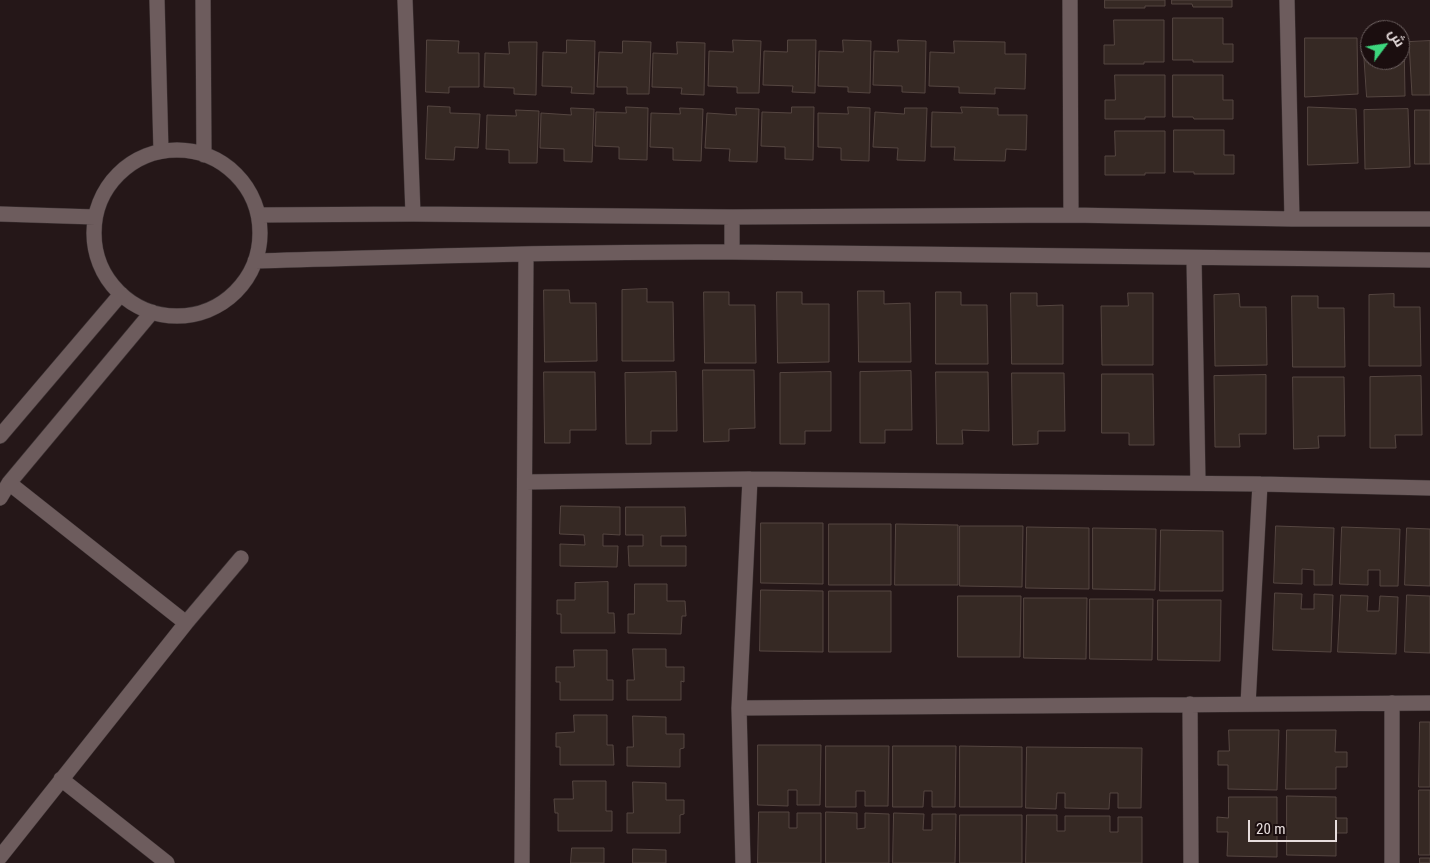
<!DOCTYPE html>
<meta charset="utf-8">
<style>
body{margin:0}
#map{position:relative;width:1430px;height:863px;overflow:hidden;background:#251718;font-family:"Roboto Condensed",Cairo,sans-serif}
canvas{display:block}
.north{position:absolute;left:1360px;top:20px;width:50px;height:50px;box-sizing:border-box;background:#1b0e0f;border:1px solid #6d6161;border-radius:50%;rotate:59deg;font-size:14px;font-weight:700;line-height:20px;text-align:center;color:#e7dddd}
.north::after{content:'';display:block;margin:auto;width:18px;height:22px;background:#3dd77e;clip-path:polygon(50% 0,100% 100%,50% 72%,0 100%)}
.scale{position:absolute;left:1248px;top:820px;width:89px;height:22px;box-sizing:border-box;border:2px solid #e7dddd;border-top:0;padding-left:6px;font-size:15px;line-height:18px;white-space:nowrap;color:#e7dddd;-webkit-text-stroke:4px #1b0e0f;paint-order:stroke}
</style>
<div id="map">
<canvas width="1430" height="863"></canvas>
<div class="north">ش</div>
<div class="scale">20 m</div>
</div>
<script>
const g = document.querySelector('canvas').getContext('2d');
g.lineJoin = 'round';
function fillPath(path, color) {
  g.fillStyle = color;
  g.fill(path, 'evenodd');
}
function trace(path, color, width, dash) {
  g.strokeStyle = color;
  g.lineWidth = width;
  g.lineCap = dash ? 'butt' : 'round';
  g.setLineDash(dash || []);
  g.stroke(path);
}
const building = new Path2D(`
 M 1105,0 L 1165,0 L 1165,6 L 1145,6 L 1145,8 L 1105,8 Z
 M 1172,0 L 1232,0 L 1232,7 L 1193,7 L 1192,4 L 1172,4 Z
 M 1173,18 L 1223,18 L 1223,44 L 1233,44 L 1233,62 L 1193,62 L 1193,60 L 1173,60 Z
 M 1114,20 L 1164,20 L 1164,62 L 1144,62 L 1144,64 L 1104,64 L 1104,45 L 1114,45 Z
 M 1305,38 L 1357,38 L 1358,94 L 1305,97 Z
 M 1363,38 L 1370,38 L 1370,60 L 1400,60 L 1400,39 L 1404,39 L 1405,96 L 1367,97 Z
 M 427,40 L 459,41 L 458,53 L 479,53 L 479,87 L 449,87 L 449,93 L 426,92 Z
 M 567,40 L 595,41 L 594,94 L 571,93 L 572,87 L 542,86 L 543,52 L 566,53 Z
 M 733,40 L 761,41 L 759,93 L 737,93 L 737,87 L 708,86 L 709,51 L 733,52 Z
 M 788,40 L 816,40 L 815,93 L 792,92 L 793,86 L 763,85 L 764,51 L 787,52 Z
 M 843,40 L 871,41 L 870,93 L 848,92 L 848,87 L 818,86 L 819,51 L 843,52 Z
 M 898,40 L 926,41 L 925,93 L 902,92 L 902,86 L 873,85 L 874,51 L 898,52 Z
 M 623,41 L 651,42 L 649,94 L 627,94 L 627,87 L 597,87 L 599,52 L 622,53 Z
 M 954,41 L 1005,42 L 1005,54 L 1026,54 L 1025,89 L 995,88 L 995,94 L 959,93 L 959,87 L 929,86 L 930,52 L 954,53 Z
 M 1430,41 L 1430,95 L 1412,95 L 1409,42 Z
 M 509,42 L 537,42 L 536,95 L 514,94 L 514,88 L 484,87 L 485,53 L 509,54 Z
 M 677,42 L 705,43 L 704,95 L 681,94 L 682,88 L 652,87 L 653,53 L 677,54 Z
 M 1115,75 L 1165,75 L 1165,117 L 1145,117 L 1145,119 L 1105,119 L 1105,100 L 1115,100 Z
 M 1173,75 L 1223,75 L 1223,100 L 1233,100 L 1233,119 L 1194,119 L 1193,117 L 1173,117 Z
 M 428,106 L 450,107 L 450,113 L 480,114 L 478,148 L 455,147 L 454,160 L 426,159 Z
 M 626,107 L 648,108 L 647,160 L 619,159 L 619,147 L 595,146 L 596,112 L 626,113 Z
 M 792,107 L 814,107 L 813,160 L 785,159 L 785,147 L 761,146 L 762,112 L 791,113 Z
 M 848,107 L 870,108 L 869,161 L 841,160 L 841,148 L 818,147 L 818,113 L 848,114 Z
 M 961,107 L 998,108 L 998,115 L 1027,115 L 1026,150 L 1006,149 L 1005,161 L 954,160 L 955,147 L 931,147 L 932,112 L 962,113 Z
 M 1308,107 L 1356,109 L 1358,163 L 1308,165 Z
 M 571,108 L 594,109 L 592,162 L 564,161 L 564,149 L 540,148 L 541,113 L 571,115 Z
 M 680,108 L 703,109 L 701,161 L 673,160 L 673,148 L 650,147 L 651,113 L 680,114 Z
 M 736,108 L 759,109 L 757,162 L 729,161 L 730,149 L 705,148 L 707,113 L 736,115 Z
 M 905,108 L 927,108 L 925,161 L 897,160 L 898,148 L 873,147 L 875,112 L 904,114 Z
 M 1408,109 L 1410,167 L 1365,169 L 1364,110 Z
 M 516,110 L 539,111 L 537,163 L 509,163 L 509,150 L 486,149 L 487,115 L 516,116 Z
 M 1415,110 L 1430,110 L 1430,164 L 1415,164 Z
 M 1174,130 L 1224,130 L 1224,155 L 1234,155 L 1234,174 L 1194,174 L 1194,172 L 1174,172 Z
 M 1115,131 L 1165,131 L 1165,173 L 1145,173 L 1145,175 L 1105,175 L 1105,156 L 1115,156 Z
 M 647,289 L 647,302 L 673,302 L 674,361 L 622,361 L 622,290 Z
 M 544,290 L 569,290 L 570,303 L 596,303 L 597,361 L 545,362 Z
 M 858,291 L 884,291 L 884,304 L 910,303 L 911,362 L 859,362 Z
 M 704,292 L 729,292 L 729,305 L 755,305 L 756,363 L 705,363 Z
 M 777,292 L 802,292 L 802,304 L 829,304 L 829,362 L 778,363 Z
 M 936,292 L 961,292 L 961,305 L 987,305 L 988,364 L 936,364 Z
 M 1011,293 L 1037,293 L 1037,306 L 1063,305 L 1063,364 L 1012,364 Z
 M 1128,293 L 1153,293 L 1153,365 L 1102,365 L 1101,306 L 1128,306 Z
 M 1239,294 L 1240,307 L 1266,307 L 1267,365 L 1215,366 L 1214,295 Z
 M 1394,294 L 1394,307 L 1420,307 L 1421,366 L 1369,366 L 1369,295 Z
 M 1292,296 L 1318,296 L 1318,308 L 1344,308 L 1345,367 L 1293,367 Z
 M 703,370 L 754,370 L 755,428 L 729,429 L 729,441 L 704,442 Z
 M 911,371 L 912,430 L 885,430 L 885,443 L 860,443 L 860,372 Z
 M 544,372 L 595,372 L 596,430 L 570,430 L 570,443 L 545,443 Z
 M 676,372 L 677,431 L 651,431 L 651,444 L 626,444 L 625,373 Z
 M 831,372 L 831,431 L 805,431 L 805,444 L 780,444 L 780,373 Z
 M 936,372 L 988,372 L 989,431 L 962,430 L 963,444 L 937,444 Z
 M 1012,373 L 1064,373 L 1065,431 L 1038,431 L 1038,444 L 1013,445 Z
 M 1102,374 L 1153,374 L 1154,445 L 1129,445 L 1129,433 L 1102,433 Z
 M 1266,375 L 1266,434 L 1239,434 L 1240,447 L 1215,447 L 1214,376 Z
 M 1421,376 L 1422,435 L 1395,435 L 1396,448 L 1370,448 L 1370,377 Z
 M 1293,377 L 1344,377 L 1345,436 L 1318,436 L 1319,448 L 1294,449 Z
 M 561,506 L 620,507 L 620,535 L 603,534 L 603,546 L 618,546 L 617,567 L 560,566 L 560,544 L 585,545 L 584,535 L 560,534 Z
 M 626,507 L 685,507 L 686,536 L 661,536 L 661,546 L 686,546 L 686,566 L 629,566 L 628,546 L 643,546 L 643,535 L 626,535 Z
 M 761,523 L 823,523 L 823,584 L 761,583 Z
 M 829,524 L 891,524 L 891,585 L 829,585 Z
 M 896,524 L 958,525 L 958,585 L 895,585 Z
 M 960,526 L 1023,526 L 1022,587 L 960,586 Z
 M 1276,526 L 1334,528 L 1332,585 L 1314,585 L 1314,570 L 1302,569 L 1302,584 L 1274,583 Z
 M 1027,527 L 1089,528 L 1089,589 L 1026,588 Z
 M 1342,527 L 1400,529 L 1398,586 L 1380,586 L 1380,570 L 1368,570 L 1368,585 L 1340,584 Z
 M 1093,528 L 1156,529 L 1155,590 L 1093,589 Z
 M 1407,528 L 1430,529 L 1430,586 L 1405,585 Z
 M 1161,530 L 1223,531 L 1223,591 L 1160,591 Z
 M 608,582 L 608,613 L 614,613 L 615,633 L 561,633 L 561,614 L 557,614 L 557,600 L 575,600 L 575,583 Z
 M 635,584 L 667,584 L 667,601 L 685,601 L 686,616 L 682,616 L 681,634 L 628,633 L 628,614 L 634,614 Z
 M 761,590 L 823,591 L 823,652 L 760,651 Z
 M 829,591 L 891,591 L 891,652 L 829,652 Z
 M 1275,593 L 1302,594 L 1301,609 L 1314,609 L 1314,594 L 1333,595 L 1331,652 L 1273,650 Z
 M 1341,595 L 1368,596 L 1367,611 L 1379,611 L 1380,596 L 1398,597 L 1396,654 L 1338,652 Z
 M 1407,595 L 1430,596 L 1430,653 L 1405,652 Z
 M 958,596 L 1021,596 L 1020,657 L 958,657 Z
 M 1024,598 L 1087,598 L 1086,659 L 1024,658 Z
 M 1090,599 L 1153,599 L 1152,660 L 1090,659 Z
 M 1158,600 L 1221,600 L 1220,661 L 1158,660 Z
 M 633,649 L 666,649 L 666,667 L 684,667 L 684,682 L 681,681 L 681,700 L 627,700 L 627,680 L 634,680 Z
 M 574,650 L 607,650 L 607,680 L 613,680 L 613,700 L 560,700 L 560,682 L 556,682 L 556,667 L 574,667 Z
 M 574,715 L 607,715 L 607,745 L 613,745 L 614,765 L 560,765 L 560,747 L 556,747 L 556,733 L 574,732 Z
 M 633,716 L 666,717 L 666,734 L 684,734 L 684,748 L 680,749 L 680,767 L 627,766 L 627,747 L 633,747 Z
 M 1420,722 L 1430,722 L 1430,787 L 1419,787 Z
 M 1229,730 L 1279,730 L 1277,790 L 1228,789 L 1228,765 L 1218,765 L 1218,751 L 1229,751 Z
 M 1287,730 L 1336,730 L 1335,752 L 1347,752 L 1347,767 L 1336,767 L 1336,789 L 1286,789 Z
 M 758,745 L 821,745 L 820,805 L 797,805 L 797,790 L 788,790 L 788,806 L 758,805 Z
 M 826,746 L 889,746 L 888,806 L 865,806 L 865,791 L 856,791 L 856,807 L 826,807 Z
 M 893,746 L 956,746 L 955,807 L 932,807 L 932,791 L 924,791 L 923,807 L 893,807 Z
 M 960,746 L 1022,747 L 1022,807 L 960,807 Z
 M 1027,747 L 1142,748 L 1141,808 L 1118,808 L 1118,793 L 1110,793 L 1109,809 L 1065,808 L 1065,793 L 1057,793 L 1056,809 L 1026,808 Z
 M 573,781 L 606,781 L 606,811 L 612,811 L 612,831 L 558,831 L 558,813 L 555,813 L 554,799 L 573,799 Z
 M 633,782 L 666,783 L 666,800 L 684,800 L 684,814 L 680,815 L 680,833 L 627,833 L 627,813 L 633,813 Z
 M 1419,790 L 1430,790 L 1430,855 L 1419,855 Z
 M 1287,796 L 1336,797 L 1336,818 L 1347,818 L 1347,833 L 1336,833 L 1336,856 L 1287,855 Z
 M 1229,797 L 1277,797 L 1277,857 L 1227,856 L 1228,832 L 1217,832 L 1217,817 L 1228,818 Z
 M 759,812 L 789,812 L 789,828 L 797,828 L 797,813 L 821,813 L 821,863 L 758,863 Z
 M 826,812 L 857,813 L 857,829 L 865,828 L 865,813 L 889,814 L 889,863 L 826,863 Z
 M 894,813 L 924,814 L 923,830 L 932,830 L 932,814 L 956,814 L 955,863 L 893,863 Z
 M 960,815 L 1022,815 L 1022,863 L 960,863 Z
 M 1027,815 L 1057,815 L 1057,831 L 1065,831 L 1065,816 L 1110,816 L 1110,832 L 1118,832 L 1118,817 L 1142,817 L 1142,863 L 1026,863 Z
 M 572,848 L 604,848 L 604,863 L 571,863 Z
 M 633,849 L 666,850 L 666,863 L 633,863 Z
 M 1420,858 L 1430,858 L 1430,863 L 1420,863 Z`);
fillPath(building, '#362924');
trace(building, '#554641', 1);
const street = new Path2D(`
 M 157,0 L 161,151
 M 203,0 L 204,155
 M 405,0 L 413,214
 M 1070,0 L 1071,215
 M 1287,0 L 1292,219
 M94 233a83 83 0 1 1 166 0a83 83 0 1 1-166 0Z
 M 0,214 L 95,217
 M 258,215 L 413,214 L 732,217 L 1071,215 L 1292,219 L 1430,219
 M 732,217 L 732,252
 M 1194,258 L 1198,483
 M 255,261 C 415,257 574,251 733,252 C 966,253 1198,259 1430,260
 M 0,436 L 121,294
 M 525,482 L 750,479 L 1260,484 L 1430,488
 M 9,483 L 186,623
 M 0,498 L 9,483 L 152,312
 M 1392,703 L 1392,863
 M 1190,704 L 1191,863
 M 1248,704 L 1260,484
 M 739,708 L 1430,703
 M 61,779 L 167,863
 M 0,857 L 186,623 L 241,558
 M 522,863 L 526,254
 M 743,863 L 739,708 L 750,479`);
trace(street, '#3d3334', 16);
trace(street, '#6d5c5d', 15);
</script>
